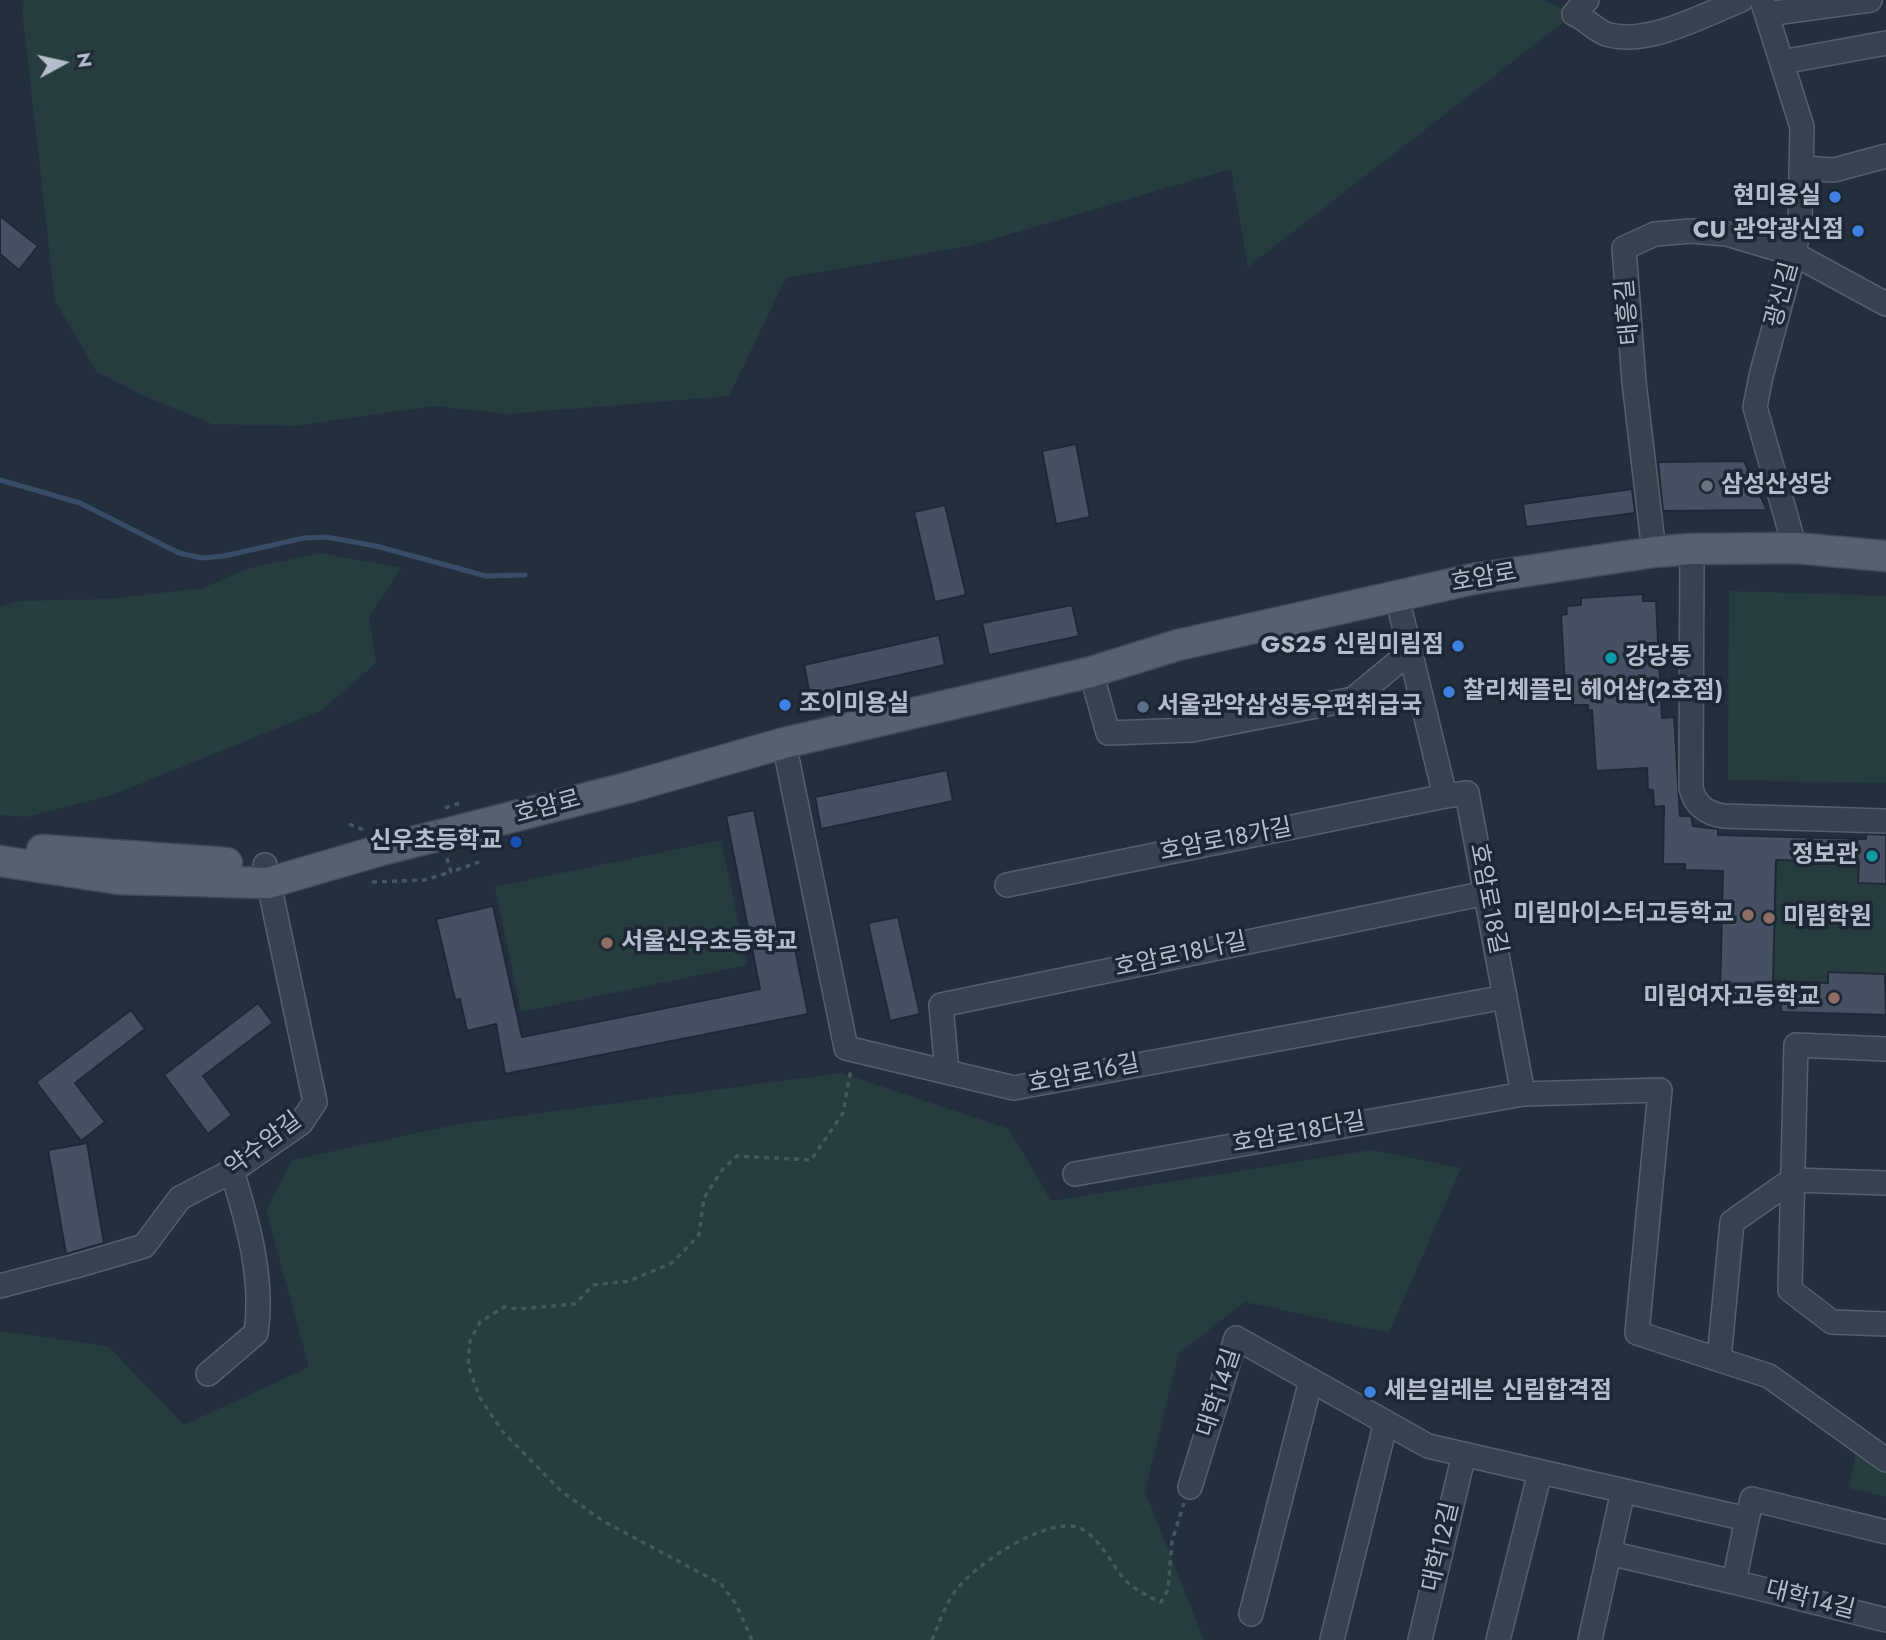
<!DOCTYPE html>
<meta charset="utf-8">
<style>
body{margin:0}
#map{position:relative;width:1886px;height:1640px;overflow:hidden;background:#242f3e;font-family:Jost,sans-serif}
canvas{display:block}
.north{position:absolute;left:28px;top:28px;width:70px;height:70px;-webkit-text-stroke:5px #1d2633;paint-order:stroke;rotate:82deg;font-size:19px;font-weight:700;line-height:28px;text-align:center;color:#b4bcc9}
.north::after{content:'';display:block;margin:auto;width:24px;height:32px;background:#b4bcc9;clip-path:polygon(50% 0,100% 100%,50% 72%,0 100%)}
</style>
<div id="map">
<canvas width="1886" height="1640"></canvas>
<div class="north">N</div>
</div>
<script>
const g = document.querySelector('canvas').getContext('2d');
g.lineJoin = 'round';
function fillPath(path, color) {
  g.fillStyle = color;
  g.fill(path, 'evenodd');
}
function trace(path, color, width, dash) {
  g.strokeStyle = color;
  g.lineWidth = width;
  g.lineCap = dash ? 'butt' : 'round';
  g.setLineDash(dash || []);
  g.stroke(path);
}
function drawText(font, color, halo, rows, align = 'center') {
  g.font = font + ' Jost,"Noto Sans KR",sans-serif';
  g.lineWidth = 7;
  g.setLineDash([]);
  g.textBaseline = 'middle';
  g.strokeStyle = halo;
  g.fillStyle = color;
  for (const [text, x, y, turn = 0] of rows) {
    g.save();
    g.translate(x, y);
    g.rotate((+turn || 0) * Math.PI / 180);
    g.textAlign = isNaN(turn) ? turn : align;
    if (halo) g.strokeText(text, 0, 0);
    g.fillText(text, 0, 0);
    g.restore();
  }
}
fillPath(new Path2D(`
 M 24,0 L 1544,0 L 1574,14 L 1248,267 L 1231,169 L 970,246 L 786,278 L 729,396 L 508,414 L 433,406 L 295,426 L 212,424 L 142,395 L 97,372 L 55,301 L 22,9 Z
 M 321,553 L 401,568 L 369,617 L 376,663 L 322,710 L 115,794 L 27,817 L 0,815 L 0,607 L 18,601 L 109,599 L 203,588 L 250,568 Z
 M 1729,591 L 1886,596 L 1886,783 L 1728,780 Z
 M 721,840 L 747,965 L 521,1012 L 495,887 Z
 M 1776,860 L 1859,862 L 1858,883 L 1886,884 L 1886,984 L 1885,974 L 1828,972 L 1828,983 L 1770,981 L 1774,959 Z
 M 841,1073 L 1009,1129 L 1051,1201 L 1372,1150 L 1461,1168 L 1389,1333 L 1245,1302 L 1179,1353 L 1145,1491 L 1204,1640 L 0,1640 L 0,1331 L 108,1346 L 184,1425 L 309,1367 L 266,1210 L 292,1160 L 459,1124 Z
 M 1858,1440 L 1886,1460 L 1886,1497 L 1849,1488 Z`), '#263c3f');
trace(new Path2D(`
 M 0,480 L 80,503 L 179,553 L 202,558 L 224,556 L 304,538 L 326,537 L 376,546 L 486,576 L 525,575`), '#394c67', 5);
const building = new Path2D(`
 M 0,216 L 38,246 L 19,270 L 0,254 Z
 M 1076,444 L 1090,517 L 1056,524 L 1042,451 Z
 M 1744,461 L 1767,510 L 1663,511 L 1658,462 Z
 M 1632,489 L 1635,513 L 1526,527 L 1523,504 Z
 M 945,505 L 966,595 L 935,602 L 914,512 Z
 M 1643,594 L 1643,601 L 1656,601 L 1662,718 L 1674,717 L 1680,816 L 1691,816 L 1693,826 L 1718,829 L 1718,835 L 1866,839 L 1866,834 L 1886,835 L 1886,884 L 1858,883 L 1859,862 L 1776,860 L 1773,981 L 1828,983 L 1828,972 L 1885,974 L 1886,1015 L 1781,1012 L 1781,997 L 1720,995 L 1723,871 L 1685,870 L 1685,864 L 1663,864 L 1664,806 L 1654,807 L 1653,790 L 1648,790 L 1647,768 L 1596,771 L 1592,710 L 1588,711 L 1588,705 L 1573,705 L 1573,700 L 1566,701 L 1561,615 L 1567,614 L 1566,606 L 1581,605 L 1581,598 Z
 M 1072,605 L 1079,636 L 989,655 L 982,623 Z
 M 939,635 L 945,665 L 810,695 L 804,665 Z
 M 947,770 L 953,801 L 821,829 L 815,797 Z
 M 754,810 L 778,930 L 791,928 L 808,1014 L 505,1074 L 496,1024 L 467,1031 L 460,999 L 455,1000 L 436,919 L 493,906 L 522,1037 L 760,989 L 726,816 Z
 M 898,917 L 920,1014 L 890,1021 L 868,923 Z
 M 258,1003 L 273,1023 L 203,1076 L 232,1115 L 208,1134 L 164,1075 Z
 M 131,1010 L 145,1029 L 75,1083 L 105,1122 L 81,1141 L 36,1082 Z
 M 87,1143 L 104,1243 L 66,1254 L 48,1150 Z`);
fillPath(building, '#455162');
trace(building, '#1f2835', 2);
const minor = new Path2D(`
 M 1587,0 L 1574,14 C 1586,19 1594,29 1606,34 C 1646,47 1704,15 1741,0
 M 1762,0 L 1802,127 L 1800,220 L 1794,254 L 1761,376 L 1755,407 L 1795,548
 M 1767,14 L 1870,0
 M 1782,62 L 1886,43
 M 1802,168 L 1834,170 L 1886,156
 M 1692,549 L 1691,788 C 1695,805 1706,813 1723,816 L 1886,821
 M 1654,552 L 1634,382 L 1624,248 L 1655,234 L 1691,231 L 1727,234 L 1794,254 L 1886,304
 M 1397,597 L 1445,796 L 1467,793 L 1523,1094
 M 1091,672 L 1108,733 L 1192,730 L 1353,699 L 1411,651
 M 784,743 L 846,1048 L 1014,1088 L 1505,997
 M 1007,885 L 1445,796
 M 1886,1049 L 1796,1045 L 1790,1290 L 1832,1322 L 1886,1324
 M 947,1072 L 941,1005 L 1486,893
 M 1075,1174 L 1523,1094 L 1660,1090 L 1637,1333 L 1769,1376 L 1886,1460
 M 1792,1180 L 1886,1183
 M 0,1286 L 76,1266 L 144,1246 L 180,1198 L 232,1171 L 301,1123 L 315,1102 L 265,865
 M 1719,1359 L 1732,1222 L 1792,1180
 M 208,1374 L 256,1333 C 264,1279 248,1223 232,1171
 M 1190,1487 L 1236,1338 L 1428,1446 L 1747,1519 L 1734,1582 L 1886,1620
 M 1747,1519 L 1752,1499 L 1886,1532
 M 1609,1553 L 1734,1582
 M 1251,1614 L 1311,1380
 M 1332,1640 L 1386,1422
 M 1420,1640 L 1464,1454
 M 1498,1640 L 1540,1472
 M 1590,1640 L 1623,1491`);
const major = new Path2D(`
 M 42,850 L 227,863
 M 0,861 L 119,879 L 268,883 L 378,851 L 630,787 L 784,743 L 1091,672 L 1178,645 L 1473,579 L 1654,552 L 1692,549 L 1795,548 L 1886,556`);
trace(minor, '#565f6c', 26);
trace(major, '#414a57', 33);
trace(new Path2D(`
 M 445,808 L 460,803
 M 349,824 L 364,830
 M 447,858 L 451,872 L 479,862
 M 372,882 L 424,880 L 451,872
 M 752,1640 L 736,1604 L 721,1584 L 603,1521 L 561,1491 L 503,1432 L 480,1398 L 468,1365 L 470,1341 L 480,1322 L 504,1307 L 518,1309 L 575,1304 L 593,1285 L 629,1281 L 672,1263 L 699,1235 L 704,1198 L 722,1170 L 737,1156 L 811,1160 L 843,1113 L 851,1069
 M 932,1640 C 938,1625 944,1609 952,1596 C 968,1568 1047,1515 1079,1528 C 1098,1535 1112,1565 1125,1580 C 1135,1590 1149,1597 1161,1602 L 1168,1590 L 1172,1541 L 1184,1503`), '#44595c', 3.5, [5, 5]);
trace(minor, '#38414e', 23);
trace(major, '#56606e', 30);
trace(new Path2D(`
 M 435,821 L 445,852`), '#44595c', 3.5, [5, 5]);
for (const [x, y, r, color] of [
 [1835,197,7,"#3f7fe0"],
 [1858,231,7,"#3f7fe0"],
 [1707,486,7,"#6b7280"],
 [1458,646,7,"#3f7fe0"],
 [1611,658,7,"#0f9aa8"],
 [1449,692,7,"#3f7fe0"],
 [785,705,7,"#3f7fe0"],
 [1143,707,7,"#5c6f8a"],
 [516,842,7,"#1a4fb4"],
 [1872,856,7,"#0f9aa8"],
 [1748,915,7,"#8d6e63"],
 [1769,918,7,"#8d6e63"],
 [607,943,7,"#8d6e63"],
 [1834,998,7,"#8d6e63"],
 [1370,1392,7,"#3f7fe0"]
]) {
  const dot = new Path2D();
  dot.arc(x, y, r, 0, 2 * Math.PI);
  g.fillStyle = color;
  g.fill(dot);
  trace(dot, '#1d2633', 2.5);
}
drawText('bold 24px', '#b4bcc9', '#1d2633', [
 ["현미용실",1821,197,"right"],
 ["CU 관악광신점",1844,231,"right"],
 ["삼성산성당",1721,486],
 ["GS25 신림미림점",1444,646,"right"],
 ["강당동",1625,658],
 ["찰리체플린 헤어샵(2호점)",1463,692],
 ["조이미용실",799,705],
 ["서울관악삼성동우편취급국",1157,707],
 ["신우초등학교",502,842,"right"],
 ["정보관",1858,856,"right"],
 ["미림마이스터고등학교",1734,915,"right"],
 ["미림학원",1783,918],
 ["서울신우초등학교",621,943],
 ["미림여자고등학교",1820,998,"right"],
 ["세븐일레븐 신림합격점",1384,1392]
], 'left');
drawText('24px', '#b4bcc9', '#1d2633', [
 ["광신길",1783,295,-75],
 ["태흥길",1629,312,-95],
 ["호암로",1484,579,-10],
 ["호암로",548,808,-15],
 ["호암로18가길",1226,841,-11],
 ["호암로18길",1487,899,79],
 ["호암로18나길",1181,956,-12],
 ["호암로16길",1084,1075,-11],
 ["호암로18다길",1299,1134,-10],
 ["약수암길",264,1145,-37],
 ["대학14길",1220,1393,-72],
 ["대학12길",1442,1547,-77],
 ["대학14길",1810,1601,14]
]);
</script>
